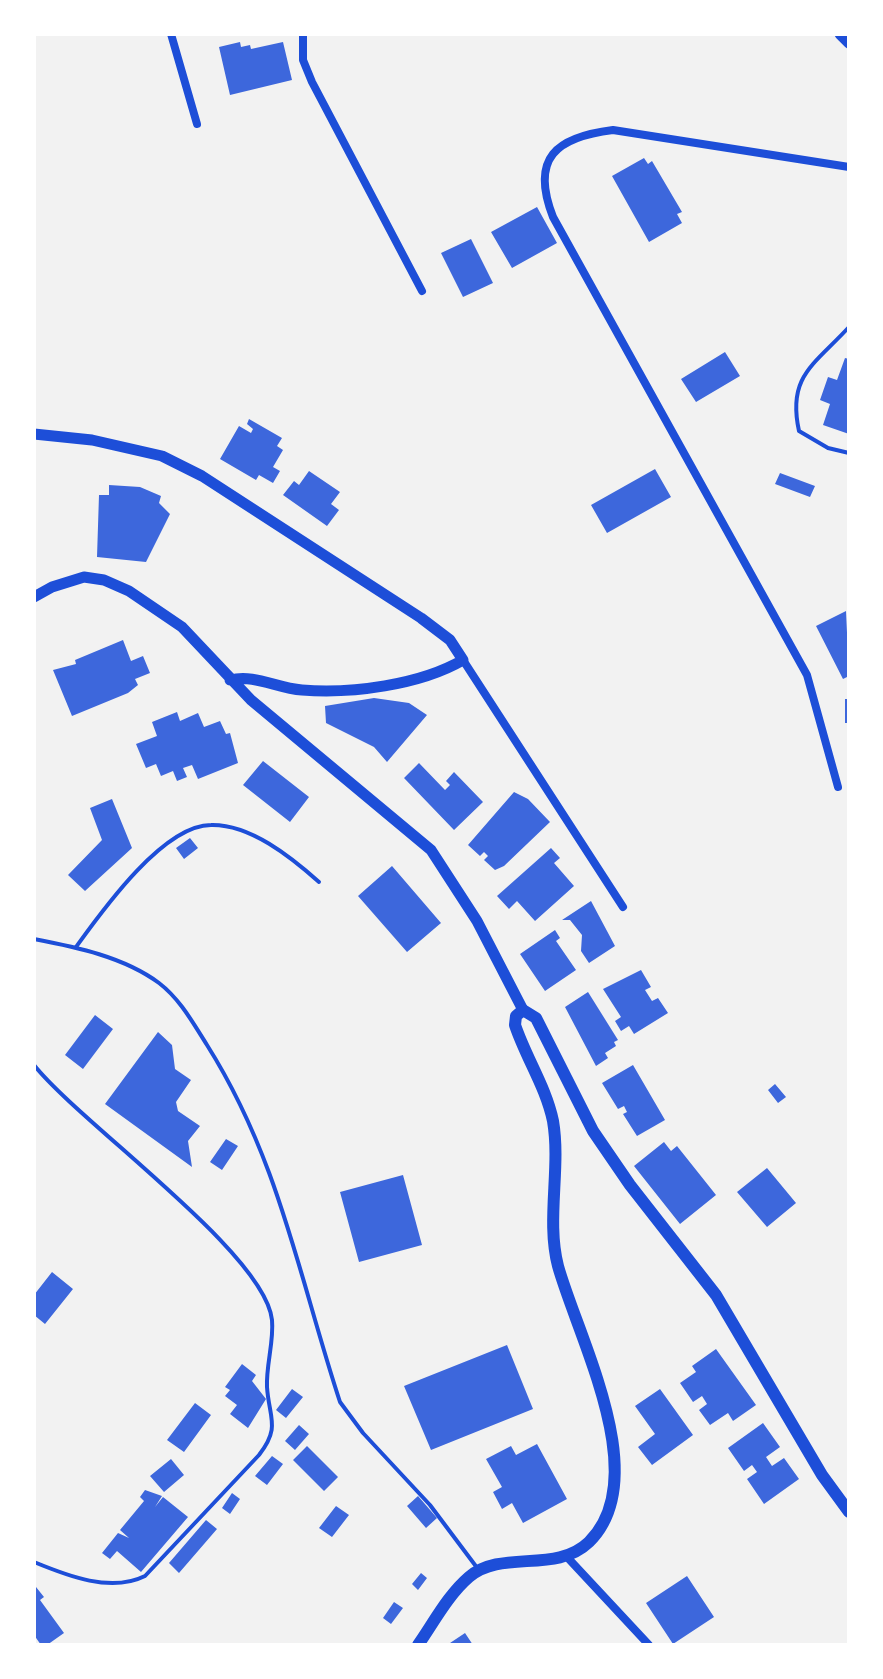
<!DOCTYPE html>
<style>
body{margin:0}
#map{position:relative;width:883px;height:1679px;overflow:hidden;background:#f2f2f2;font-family:"Roboto Condensed",sans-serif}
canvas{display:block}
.frame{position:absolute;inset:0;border:36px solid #fff;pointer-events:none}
</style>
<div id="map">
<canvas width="883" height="1679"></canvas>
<div class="frame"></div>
</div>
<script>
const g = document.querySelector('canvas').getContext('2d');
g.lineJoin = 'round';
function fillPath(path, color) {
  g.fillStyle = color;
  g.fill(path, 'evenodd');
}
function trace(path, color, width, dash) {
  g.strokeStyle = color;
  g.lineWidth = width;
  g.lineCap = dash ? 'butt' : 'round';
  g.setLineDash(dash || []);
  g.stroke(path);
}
fillPath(new Path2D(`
 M 240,42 L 241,47 L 250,45 L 251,49 L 283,42 L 292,80 L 230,95 L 219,47 Z
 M 644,158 L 648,164 L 652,161 L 682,212 L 677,214 L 682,223 L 649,242 L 612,176 Z
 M 537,207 L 557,243 L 512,268 L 491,232 Z
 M 471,239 L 493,283 L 463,297 L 441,253 Z
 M 725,352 L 740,376 L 696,402 L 681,379 Z
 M 845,358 L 849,359 L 849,434 L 823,425 L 830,404 L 820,400 L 828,377 L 837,380 Z
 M 249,419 L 282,438 L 277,446 L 283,450 L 273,467 L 280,471 L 273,483 L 259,475 L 256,480 L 220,459 L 239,426 L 251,433 L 253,429 L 247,424 Z
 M 655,469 L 671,497 L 607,533 L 591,505 Z
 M 309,471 L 340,492 L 331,504 L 339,510 L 327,526 L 283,495 L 294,481 L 299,485 Z
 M 780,473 L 815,486 L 810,497 L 775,484 Z
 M 109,485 L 140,487 L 161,496 L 159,503 L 170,514 L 146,562 L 97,557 L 99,495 L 109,495 Z
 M 846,611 L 849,676 L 843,679 L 816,626 Z
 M 123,640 L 131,661 L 143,656 L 150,673 L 135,679 L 138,685 L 128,693 L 72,716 L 53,670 L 76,664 L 75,660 Z
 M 374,698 L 409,703 L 427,715 L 387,762 L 374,747 L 326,723 L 325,706 Z
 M 845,699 L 849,699 L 849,723 L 845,723 Z
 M 177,712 L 180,721 L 198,713 L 204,727 L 220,721 L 226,734 L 230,733 L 238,763 L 198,779 L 192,765 L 183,768 L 187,777 L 177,781 L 173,771 L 161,776 L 156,764 L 146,768 L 136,744 L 157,736 L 152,722 Z
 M 263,761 L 309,797 L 290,822 L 243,785 Z
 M 419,763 L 445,790 L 450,785 L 446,781 L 454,772 L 483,802 L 454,830 L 404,778 Z
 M 514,792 L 528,799 L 550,822 L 504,866 L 495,870 L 484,860 L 488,856 L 484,852 L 480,856 L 468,845 Z
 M 112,799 L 132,848 L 85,891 L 68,875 L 102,840 L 90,808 Z
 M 190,838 L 198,848 L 184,859 L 176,848 Z
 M 551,848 L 560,858 L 554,863 L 574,886 L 535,921 L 517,901 L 509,909 L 497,896 Z
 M 392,866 L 441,923 L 407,952 L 358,896 Z
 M 591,901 L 615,946 L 589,963 L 581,951 L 582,935 L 570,920 L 562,920 Z
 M 555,930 L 560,938 L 556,941 L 576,970 L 545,991 L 520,954 Z
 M 641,970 L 651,987 L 645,990 L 652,1001 L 658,998 L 668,1013 L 634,1034 L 629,1026 L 621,1031 L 615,1021 L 621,1017 L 603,989 Z
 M 588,992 L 618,1040 L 614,1042 L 616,1046 L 605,1053 L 608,1058 L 596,1066 L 565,1007 Z
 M 95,1015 L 113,1029 L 83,1069 L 65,1055 Z
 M 158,1032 L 172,1045 L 175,1069 L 191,1080 L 176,1102 L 178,1111 L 200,1126 L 188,1141 L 192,1167 L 105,1104 Z
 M 633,1065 L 665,1120 L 637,1136 L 623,1114 L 627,1112 L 624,1106 L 618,1109 L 602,1083 Z
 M 775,1084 L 786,1097 L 778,1103 L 768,1090 Z
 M 226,1139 L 238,1146 L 222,1170 L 210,1162 Z
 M 664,1142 L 671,1151 L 677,1146 L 716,1195 L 680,1224 L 634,1166 Z
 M 767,1168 L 796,1203 L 767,1227 L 737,1192 Z
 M 403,1175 L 422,1245 L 359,1262 L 340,1192 Z
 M 52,1272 L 73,1289 L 45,1324 L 34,1315 L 34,1295 Z
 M 507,1345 L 533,1409 L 431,1450 L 404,1386 Z
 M 716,1349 L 756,1405 L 733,1421 L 728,1413 L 710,1425 L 699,1410 L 707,1404 L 702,1396 L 693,1402 L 680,1383 L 696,1372 L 692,1366 Z
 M 242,1364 L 256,1375 L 252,1381 L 266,1399 L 248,1428 L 230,1414 L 237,1405 L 225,1396 L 230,1390 L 225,1387 Z
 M 292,1389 L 303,1397 L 286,1418 L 276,1410 Z
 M 660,1389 L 693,1435 L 652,1465 L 638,1447 L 655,1434 L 635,1406 Z
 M 195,1403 L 211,1415 L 184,1452 L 167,1440 Z
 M 763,1423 L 780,1447 L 766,1457 L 772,1466 L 784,1458 L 799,1479 L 764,1504 L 747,1479 L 757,1472 L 752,1465 L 744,1471 L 728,1448 Z
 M 299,1425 L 309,1434 L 295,1450 L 285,1441 Z
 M 537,1444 L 567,1499 L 523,1523 L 512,1503 L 502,1509 L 493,1492 L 502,1487 L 486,1459 L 511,1446 L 516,1455 Z
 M 307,1446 L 338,1477 L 324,1491 L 293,1460 Z
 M 272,1456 L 283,1464 L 267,1485 L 255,1476 Z
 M 171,1459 L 184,1475 L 164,1492 L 150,1476 Z
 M 145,1490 L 162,1496 L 155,1507 L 163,1497 L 188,1517 L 141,1572 L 117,1551 L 110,1559 L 102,1553 L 118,1533 L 129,1538 L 120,1530 L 144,1501 L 140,1497 Z
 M 232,1493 L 240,1499 L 230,1514 L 222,1508 Z
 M 418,1496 L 437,1518 L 426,1528 L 407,1506 Z
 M 336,1506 L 349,1515 L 332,1537 L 319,1528 Z
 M 206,1520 L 217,1529 L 179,1573 L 169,1563 Z
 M 421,1573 L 427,1578 L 418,1590 L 412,1584 Z
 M 687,1576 L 714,1617 L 673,1644 L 646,1603 Z
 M 36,1587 L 44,1597 L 40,1600 L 64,1633 L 47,1645 L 41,1645 L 34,1635 Z
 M 394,1602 L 403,1608 L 391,1624 L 383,1618 Z
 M 465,1633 L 473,1645 L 447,1645 Z`), '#3d67dc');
trace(new Path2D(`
 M 849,327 C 814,365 787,376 799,431 L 828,448 L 849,453
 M 34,939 C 76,947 124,957 159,983 C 180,999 193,1023 207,1045 C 279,1159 299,1277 340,1402 L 363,1433 L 430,1505 L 478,1569
 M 76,947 C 102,911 163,825 211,825 C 250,824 291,857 319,882
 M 34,1065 C 81,1124 265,1253 272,1320 C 274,1342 266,1365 267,1387 C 269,1418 281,1427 259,1455 L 145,1576 C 111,1593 68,1576 34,1562`), '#1d4ed8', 4);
trace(new Path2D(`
 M 171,34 L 197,124
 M 303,34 L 303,60 L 312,82 L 422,291
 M 463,660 L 623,907
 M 838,787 L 807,675 L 553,217 C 530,158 556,137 613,130 L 849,167
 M 567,1557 L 649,1645`), '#1d4ed8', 8);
trace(new Path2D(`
 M 840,34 L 849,43
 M 34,434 L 92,440 L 162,456 L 202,476 L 421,618 L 450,640 L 463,660 C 420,685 351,694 302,690 C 276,688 255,674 230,680
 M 34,597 L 52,587 L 84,577 L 104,580 L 129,591 L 182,627 L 251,700 L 431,850 L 477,921 L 523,1010`), '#1d4ed8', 11);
trace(new Path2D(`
 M 418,1645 C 434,1622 448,1595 469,1577 C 502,1549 556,1574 589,1542 C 654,1478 578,1338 558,1266 C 546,1220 561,1168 553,1121 C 546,1087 526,1058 515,1025 L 516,1016 L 523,1010 L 536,1018 L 593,1131 L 630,1185 L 716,1295 L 822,1475 L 849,1512`), '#1d4ed8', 12);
</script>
